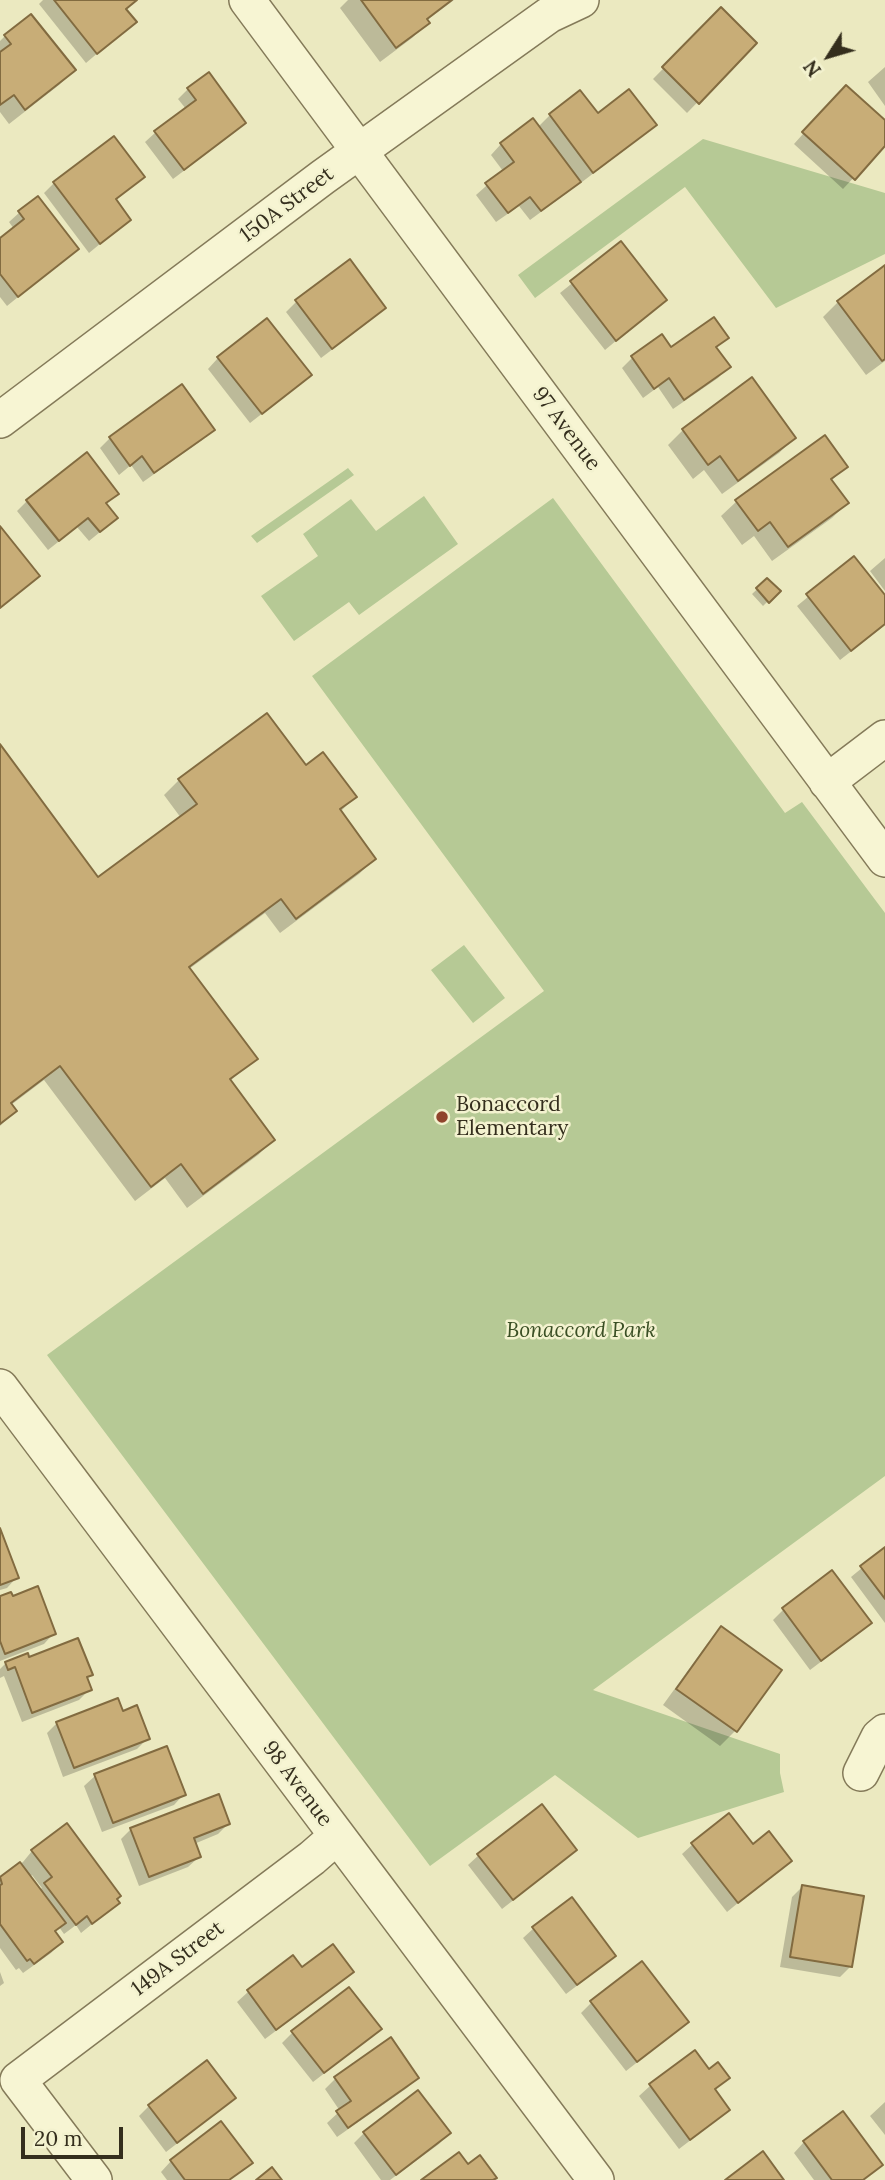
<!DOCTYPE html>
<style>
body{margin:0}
#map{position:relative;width:885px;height:2180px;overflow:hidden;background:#ebe9c0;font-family:Lora,serif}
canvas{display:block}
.north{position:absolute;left:794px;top:21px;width:70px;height:70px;-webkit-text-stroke:5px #f3f2cf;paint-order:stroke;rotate:233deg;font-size:19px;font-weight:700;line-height:28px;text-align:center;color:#342e1d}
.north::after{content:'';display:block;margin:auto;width:24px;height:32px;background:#342e1d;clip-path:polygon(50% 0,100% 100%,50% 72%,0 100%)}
.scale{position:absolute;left:21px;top:2127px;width:102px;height:32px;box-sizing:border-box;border:4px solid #342e1d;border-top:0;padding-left:9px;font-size:21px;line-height:24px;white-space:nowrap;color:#342e1d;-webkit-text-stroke:5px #f3f2cf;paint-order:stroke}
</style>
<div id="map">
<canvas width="885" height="2180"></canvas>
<div class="north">N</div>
<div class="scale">20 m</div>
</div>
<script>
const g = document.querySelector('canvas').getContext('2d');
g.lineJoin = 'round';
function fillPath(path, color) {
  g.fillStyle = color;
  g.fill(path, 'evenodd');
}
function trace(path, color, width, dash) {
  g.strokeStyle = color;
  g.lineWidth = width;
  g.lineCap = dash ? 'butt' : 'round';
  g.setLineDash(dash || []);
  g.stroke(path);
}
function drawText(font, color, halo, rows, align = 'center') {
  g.font = font + ' Lora,serif';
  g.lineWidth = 5;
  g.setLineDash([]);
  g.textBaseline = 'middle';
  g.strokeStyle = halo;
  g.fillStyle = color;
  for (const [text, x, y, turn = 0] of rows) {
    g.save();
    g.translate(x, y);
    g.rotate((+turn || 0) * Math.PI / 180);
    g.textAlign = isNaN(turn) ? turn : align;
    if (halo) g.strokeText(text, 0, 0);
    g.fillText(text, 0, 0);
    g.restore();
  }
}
fillPath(new Path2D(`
 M 703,139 L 885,193 L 885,254 L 776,308 L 685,187 L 535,298 L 518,275 Z
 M 348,468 L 354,475 L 257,543 L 251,536 Z
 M 424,496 L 458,544 L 359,615 L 349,602 L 294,641 L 261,596 L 318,556 L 303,534 L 351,499 L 376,531 Z
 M 553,498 L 785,813 L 802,802 L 885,913 L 885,1476 L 593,1690 L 780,1754 L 780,1773 L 784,1792 L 638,1838 L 555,1775 L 430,1866 L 47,1355 L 544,991 L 312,676 Z
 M 464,945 L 505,998 L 473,1023 L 431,970 Z`), '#b6c995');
fillPath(new Path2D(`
 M 43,0 L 136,0 L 124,10 L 134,22 L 86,63 L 39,4 Z
 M 348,0 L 454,0 L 426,21 L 428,23 L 412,38 L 380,62 L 340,8 Z
 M 721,10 L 755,43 L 687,113 L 653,79 Z
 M 5,36 L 74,70 L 59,85 L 9,124 L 0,112 L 0,41 Z
 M 885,67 L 885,106 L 868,82 Z
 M 188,89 L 244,123 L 234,133 L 173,179 L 145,142 L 156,132 L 186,109 L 178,99 Z
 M 580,92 L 597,115 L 655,125 L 644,135 L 582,182 L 580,180 L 568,192 L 530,220 L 519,206 L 496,222 L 476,195 L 503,171 L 491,155 L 501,144 L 538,127 L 550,115 Z
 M 836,97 L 885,122 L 885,144 L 843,189 L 794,144 Z
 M 143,177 L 115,201 L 129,220 L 89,253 L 44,193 L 54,183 Z
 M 20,212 L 77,249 L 7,306 L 0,297 L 0,240 L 14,229 L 9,222 Z
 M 621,244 L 665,300 L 605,350 L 560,293 Z
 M 885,268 L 885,361 L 866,375 L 823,317 L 838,302 Z
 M 296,302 L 384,308 L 374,318 L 321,358 L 286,312 Z
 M 662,336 L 671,350 L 726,338 L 715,349 L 728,367 L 718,378 L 673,409 L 658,387 L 643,398 L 622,368 L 632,358 Z
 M 218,358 L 299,385 L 250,423 L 208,369 Z
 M 213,429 L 202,440 L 143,482 L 131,465 L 119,475 L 100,448 L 110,438 Z
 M 683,430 L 794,438 L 779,453 L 722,494 L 704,470 L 693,479 L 668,445 Z
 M 846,467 L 831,481 L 847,503 L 832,518 L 772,561 L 754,536 L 742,545 L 721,516 L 737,501 Z
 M 117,493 L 105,505 L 116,518 L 105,528 L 89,541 L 77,527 L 48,550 L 17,511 L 27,501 Z
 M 885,558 L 885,591 L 870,571 Z
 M 854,559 L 885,598 L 885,625 L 840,660 L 797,606 Z
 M 767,580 L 778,591 L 763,606 L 752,594 Z
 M 0,747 L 98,879 L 181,818 L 164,795 L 179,780 L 305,767 L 355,797 L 340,812 L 374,859 L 359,874 L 280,933 L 265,913 L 189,969 L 255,1059 L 229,1082 L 273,1140 L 258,1155 L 187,1208 L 165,1178 L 135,1201 L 44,1080 L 11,1105 L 15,1111 L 0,1126 Z
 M 0,1533 L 17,1577 L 7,1588 L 0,1590 Z
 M 885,1549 L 885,1623 L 851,1577 Z
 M 0,1598 L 54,1633 L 44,1644 L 0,1661 Z
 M 783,1610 L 869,1623 L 859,1633 L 810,1670 L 773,1620 Z
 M 722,1629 L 779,1670 L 735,1731 L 720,1746 L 663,1705 L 707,1644 Z
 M 28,1659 L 91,1674 L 86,1679 L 90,1689 L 79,1700 L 22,1722 L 4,1676 L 0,1678 L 0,1669 L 6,1663 Z
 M 122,1713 L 148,1738 L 137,1749 L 63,1777 L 47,1733 L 57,1723 Z
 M 166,1748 L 184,1794 L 174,1805 L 102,1832 L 84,1786 L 95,1776 Z
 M 228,1824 L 218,1834 L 194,1844 L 199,1857 L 188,1867 L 139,1886 L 121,1839 L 131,1829 Z
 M 693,1844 L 752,1846 L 790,1860 L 727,1912 L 682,1854 Z
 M 575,1850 L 565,1860 L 502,1909 L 468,1865 L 479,1855 Z
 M 32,1851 L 115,1899 L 118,1903 L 81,1933 L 76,1925 L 64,1934 L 59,1927 L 54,1933 L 61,1942 L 51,1953 L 23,1973 L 19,1968 L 16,1970 L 0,1948 L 0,1879 L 23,1862 ZM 32,1875 L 42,1888 L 39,1890 L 30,1877 Z
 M 802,1887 L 851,1966 L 840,1977 L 780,1967 L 792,1897 Z
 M 534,1928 L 614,1956 L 603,1966 L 566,1994 L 523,1938 Z
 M 293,1957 L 302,1969 L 352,1971 L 341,1982 L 265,2039 L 237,2002 L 248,1992 Z
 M 0,1972 L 4,1983 L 0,1986 Z
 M 591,2003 L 676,2032 L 626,2071 L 581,2013 Z
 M 293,2032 L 369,2039 L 313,2082 L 282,2043 Z
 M 391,2040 L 417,2078 L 407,2088 L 337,2137 L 327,2123 L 340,2111 L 325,2089 L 335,2079 Z
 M 694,2052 L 708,2071 L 728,2077 L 713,2091 L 728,2110 L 717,2120 L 679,2149 L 639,2096 L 650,2086 Z
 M 234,2098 L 223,2108 L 166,2152 L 139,2116 L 149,2106 Z
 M 885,2102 L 885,2135 L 870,2116 Z
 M 364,2133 L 449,2133 L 439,2144 L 390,2180 L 381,2180 L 354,2143 Z
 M 804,2142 L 881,2165 L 864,2180 L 814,2180 L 794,2153 Z
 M 171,2161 L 250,2162 L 230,2180 L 167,2180 L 161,2172 Z`), '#0003');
const building = new Path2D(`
 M 54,0 L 137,0 L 126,9 L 137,22 L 97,54 Z
 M 361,0 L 452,0 L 427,19 L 430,23 L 396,48 Z
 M 721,7 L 757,43 L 699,104 L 662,67 Z
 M 31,14 L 76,70 L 25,110 L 14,95 L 0,105 L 0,52 L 11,44 L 4,35 Z
 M 209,72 L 246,123 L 184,170 L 154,131 L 196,100 L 187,88 Z
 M 846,85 L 885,120 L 885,146 L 855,180 L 802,132 Z
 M 629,89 L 657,125 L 593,173 L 549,114 L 580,90 L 598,113 Z
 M 533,118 L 581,182 L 541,211 L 530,197 L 508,213 L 485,183 L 514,162 L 500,143 Z
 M 114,136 L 145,177 L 116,199 L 131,220 L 100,244 L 53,182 Z
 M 38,196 L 79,249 L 18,297 L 0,274 L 0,238 L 24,219 L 18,211 Z
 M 621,241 L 667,300 L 616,341 L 570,281 Z
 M 350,259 L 386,308 L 332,349 L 295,300 Z
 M 885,265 L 885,359 L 882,361 L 837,301 Z
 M 714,317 L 729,338 L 716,347 L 731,367 L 684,400 L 669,378 L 654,389 L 631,356 L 662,334 L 671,347 Z
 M 267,318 L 312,375 L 262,414 L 217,357 Z
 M 752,377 L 796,438 L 738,481 L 720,456 L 708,465 L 682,429 Z
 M 182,384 L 215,430 L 154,473 L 142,456 L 130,466 L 109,437 Z
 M 825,435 L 848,467 L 831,479 L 849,503 L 788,547 L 770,522 L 758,531 L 735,500 Z
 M 87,452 L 119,494 L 106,503 L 118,518 L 100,532 L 88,518 L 59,541 L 26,500 Z
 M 0,526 L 40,576 L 0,608 Z
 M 854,556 L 885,595 L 885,624 L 851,651 L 806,594 Z
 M 767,578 L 781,591 L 769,603 L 756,588 Z
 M 267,713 L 306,765 L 323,752 L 357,797 L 340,809 L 376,859 L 296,919 L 281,899 L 189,967 L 258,1059 L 230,1079 L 275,1140 L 203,1194 L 181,1164 L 151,1187 L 60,1066 L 11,1103 L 17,1111 L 0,1124 L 0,744 L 98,877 L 197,804 L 178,779 Z
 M 0,1528 L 19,1578 L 0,1585 Z
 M 885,1547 L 885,1599 L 860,1566 Z
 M 832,1570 L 872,1623 L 821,1661 L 782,1608 Z
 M 38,1586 L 56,1634 L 5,1654 L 0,1641 L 0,1596 L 11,1592 L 13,1596 Z
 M 721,1626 L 782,1670 L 737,1732 L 676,1689 Z
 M 78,1638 L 93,1675 L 87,1677 L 92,1690 L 32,1713 L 15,1667 L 8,1670 L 5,1662 L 28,1653 L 29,1657 Z
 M 118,1698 L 123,1711 L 137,1705 L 150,1739 L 74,1768 L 56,1722 Z
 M 167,1746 L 186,1795 L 113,1823 L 94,1774 Z
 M 219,1794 L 230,1824 L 194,1838 L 201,1857 L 149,1877 L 130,1828 Z
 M 542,1804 L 577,1850 L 513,1900 L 477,1854 Z
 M 729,1813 L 753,1844 L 769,1831 L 792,1861 L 738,1903 L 691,1843 Z
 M 67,1823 L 121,1896 L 117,1899 L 120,1903 L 92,1924 L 87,1916 L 76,1925 L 44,1883 L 52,1877 L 31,1850 Z
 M 20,1862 L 66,1923 L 55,1931 L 63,1942 L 34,1964 L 30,1959 L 27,1961 L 0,1924 L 0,1885 L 2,1884 L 0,1877 Z
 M 802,1885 L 864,1896 L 852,1967 L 790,1957 Z
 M 572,1897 L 616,1956 L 577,1985 L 532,1927 Z
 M 333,1944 L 354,1972 L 276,2030 L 247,1990 L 293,1955 L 302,1967 Z
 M 642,1961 L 689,2022 L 637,2062 L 590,2001 Z
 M 349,1987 L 382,2029 L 324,2073 L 291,2031 Z
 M 391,2037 L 419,2078 L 348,2128 L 336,2111 L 351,2101 L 334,2077 Z
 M 695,2050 L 709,2069 L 718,2062 L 730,2078 L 715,2089 L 730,2110 L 690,2140 L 649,2084 Z
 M 207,2060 L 236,2098 L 177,2143 L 148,2105 Z
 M 418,2090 L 451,2133 L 396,2175 L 363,2132 Z
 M 843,2111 L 883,2165 L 863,2180 L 832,2180 L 803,2141 Z
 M 221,2121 L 253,2163 L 229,2180 L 185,2180 L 170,2160 Z
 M 763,2151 L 784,2180 L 725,2180 Z
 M 459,2152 L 468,2164 L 480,2155 L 497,2178 L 493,2180 L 421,2180 Z
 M 272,2167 L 282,2180 L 256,2180 Z`);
fillPath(building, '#c8ad77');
trace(building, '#826b40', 2);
const minor = new Path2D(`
 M 247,0 L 885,859
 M 0,420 L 323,177 L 549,15 L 581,0
 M 827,782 L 885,738
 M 0,1387 L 596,2180
 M 861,1773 L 879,1737 L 885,1732
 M 18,2080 L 312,1858 L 336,1837
 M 18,2080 L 94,2180`);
trace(minor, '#847a59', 38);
trace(minor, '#f7f5d3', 35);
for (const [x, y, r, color] of [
 [442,1117,7,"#90442c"]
]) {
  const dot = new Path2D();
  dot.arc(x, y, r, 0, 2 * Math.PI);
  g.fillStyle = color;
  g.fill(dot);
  trace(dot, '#f3f2cf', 2.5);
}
drawText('21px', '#342e1d', '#f3f2cf', [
 ["150A Street",287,205,-37],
 ["97 Avenue",566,429,53],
 ["98 Avenue",297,1784,53],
 ["149A Street",178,1959,-37]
]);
drawText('21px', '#342e1d', '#f3f2cf', [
 ["Bonaccord",456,1105],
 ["Elementary",456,1129]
], 'left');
drawText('italic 21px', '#3a4f24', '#f3f2cf', [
 ["Bonaccord Park",581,1331]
]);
</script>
